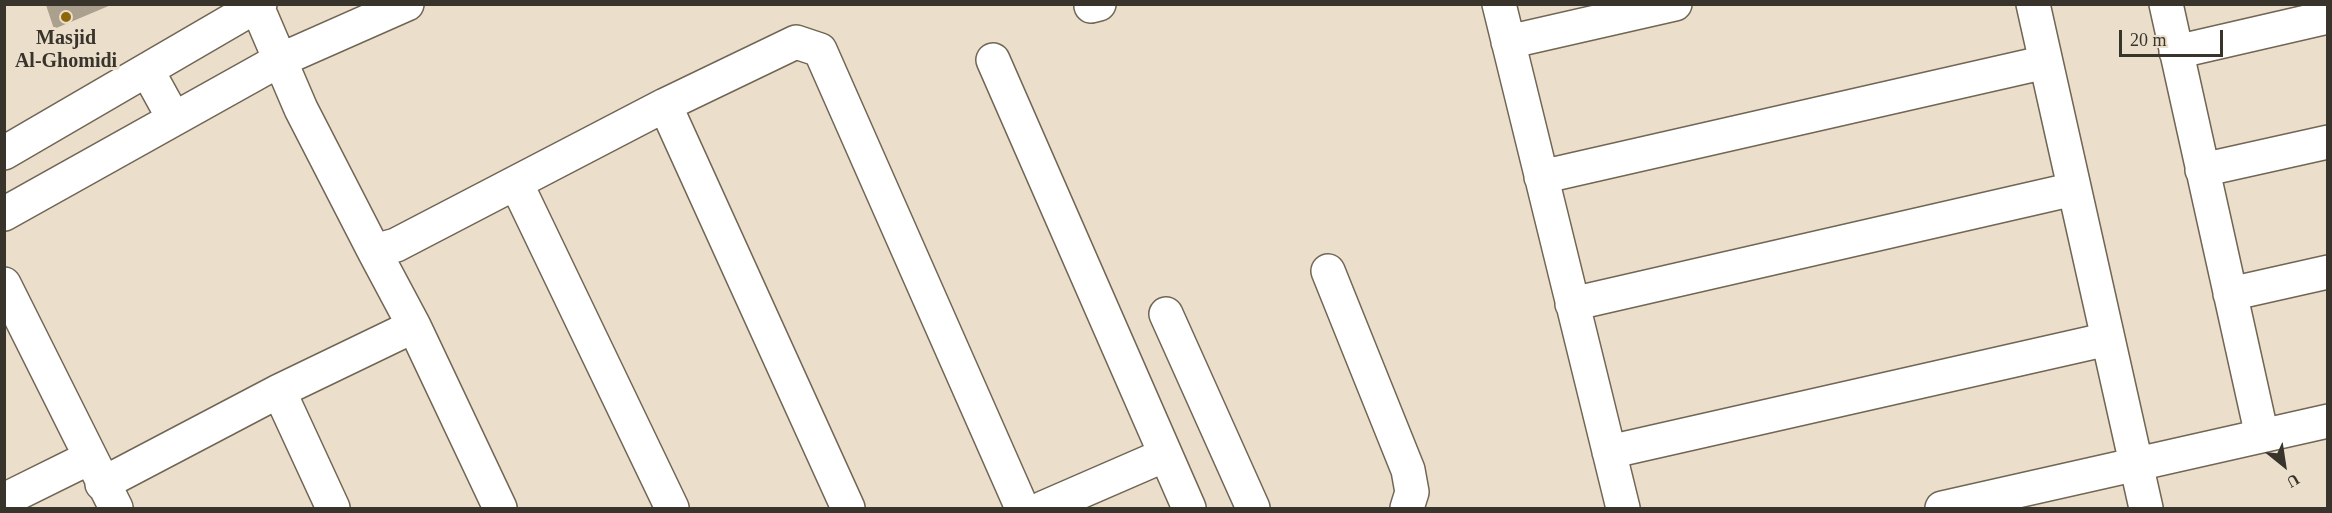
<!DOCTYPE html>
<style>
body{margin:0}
#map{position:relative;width:2332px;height:513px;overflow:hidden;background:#ebdfcb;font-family:"Times New Roman",serif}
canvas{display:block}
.frame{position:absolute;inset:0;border:6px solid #38342c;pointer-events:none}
.north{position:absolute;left:2254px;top:435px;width:60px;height:60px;-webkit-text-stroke:4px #ebdfcb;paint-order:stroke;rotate:150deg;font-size:16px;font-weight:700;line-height:24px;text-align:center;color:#38342c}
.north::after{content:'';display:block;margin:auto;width:21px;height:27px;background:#38342c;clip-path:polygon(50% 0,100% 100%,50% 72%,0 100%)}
.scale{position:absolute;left:2119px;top:30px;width:104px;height:27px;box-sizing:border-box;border:3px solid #38342c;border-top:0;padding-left:8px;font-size:18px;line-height:21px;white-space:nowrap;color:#38342c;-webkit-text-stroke:4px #ebdfcb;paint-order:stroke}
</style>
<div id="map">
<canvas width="2332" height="513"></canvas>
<div class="frame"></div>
<div class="north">U</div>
<div class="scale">20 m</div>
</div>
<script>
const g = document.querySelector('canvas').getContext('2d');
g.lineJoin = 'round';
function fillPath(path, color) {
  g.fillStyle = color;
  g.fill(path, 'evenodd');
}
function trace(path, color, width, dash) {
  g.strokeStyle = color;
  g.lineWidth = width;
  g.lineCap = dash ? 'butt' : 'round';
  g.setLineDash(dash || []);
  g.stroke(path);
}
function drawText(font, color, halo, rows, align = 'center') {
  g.font = font + ' "Times New Roman",serif';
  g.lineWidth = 6;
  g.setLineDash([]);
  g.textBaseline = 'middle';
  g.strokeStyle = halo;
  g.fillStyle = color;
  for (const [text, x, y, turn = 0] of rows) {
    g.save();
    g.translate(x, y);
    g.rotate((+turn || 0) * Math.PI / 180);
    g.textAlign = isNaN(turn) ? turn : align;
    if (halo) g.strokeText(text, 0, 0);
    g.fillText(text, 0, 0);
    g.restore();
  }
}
fillPath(new Path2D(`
 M 46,5 L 111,5 L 54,29 Z`), '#aba08d');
const minor = new Path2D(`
 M 256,4 L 301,109 L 374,251
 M 1499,4 L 1623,508
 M 2033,4 L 2146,508
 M 2166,4 L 2262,436
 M 1091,6 L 1099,4
 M 1508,42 L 1675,4
 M 2176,52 L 2328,17
 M 993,60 L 1189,508
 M 147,70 L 174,119
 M 665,105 L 848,508
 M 4,153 L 260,4
 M 2202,170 L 2328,142
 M 1541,177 L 2046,62
 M 516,183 L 672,508
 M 4,214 L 278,61 L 407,4
 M 1328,271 L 1408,470 L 1412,492 L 1407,508
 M 4,284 L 116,508
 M 2230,294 L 2328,272
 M 1572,304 L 2074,189
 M 1166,314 L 1253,508
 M 414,326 L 500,508
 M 279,391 L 333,508
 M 1609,452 L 2108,339
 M 102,484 L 279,391 L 414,326 L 374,251 L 396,245 L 665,105 L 796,42 L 820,50 L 1022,508
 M 4,500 L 89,458
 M 1043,508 L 1165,455
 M 1942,508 L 2328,421`);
trace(minor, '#716655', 36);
trace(minor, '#fff', 33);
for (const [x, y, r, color] of [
 [66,17,6,"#8e670b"]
]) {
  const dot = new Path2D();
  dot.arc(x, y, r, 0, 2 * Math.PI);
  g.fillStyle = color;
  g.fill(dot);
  trace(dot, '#ebdfcb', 2);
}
drawText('bold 20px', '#38342c', '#ebdfcb', [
 ["Masjid",66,39],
 ["Al-Ghomidi",66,62]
]);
</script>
